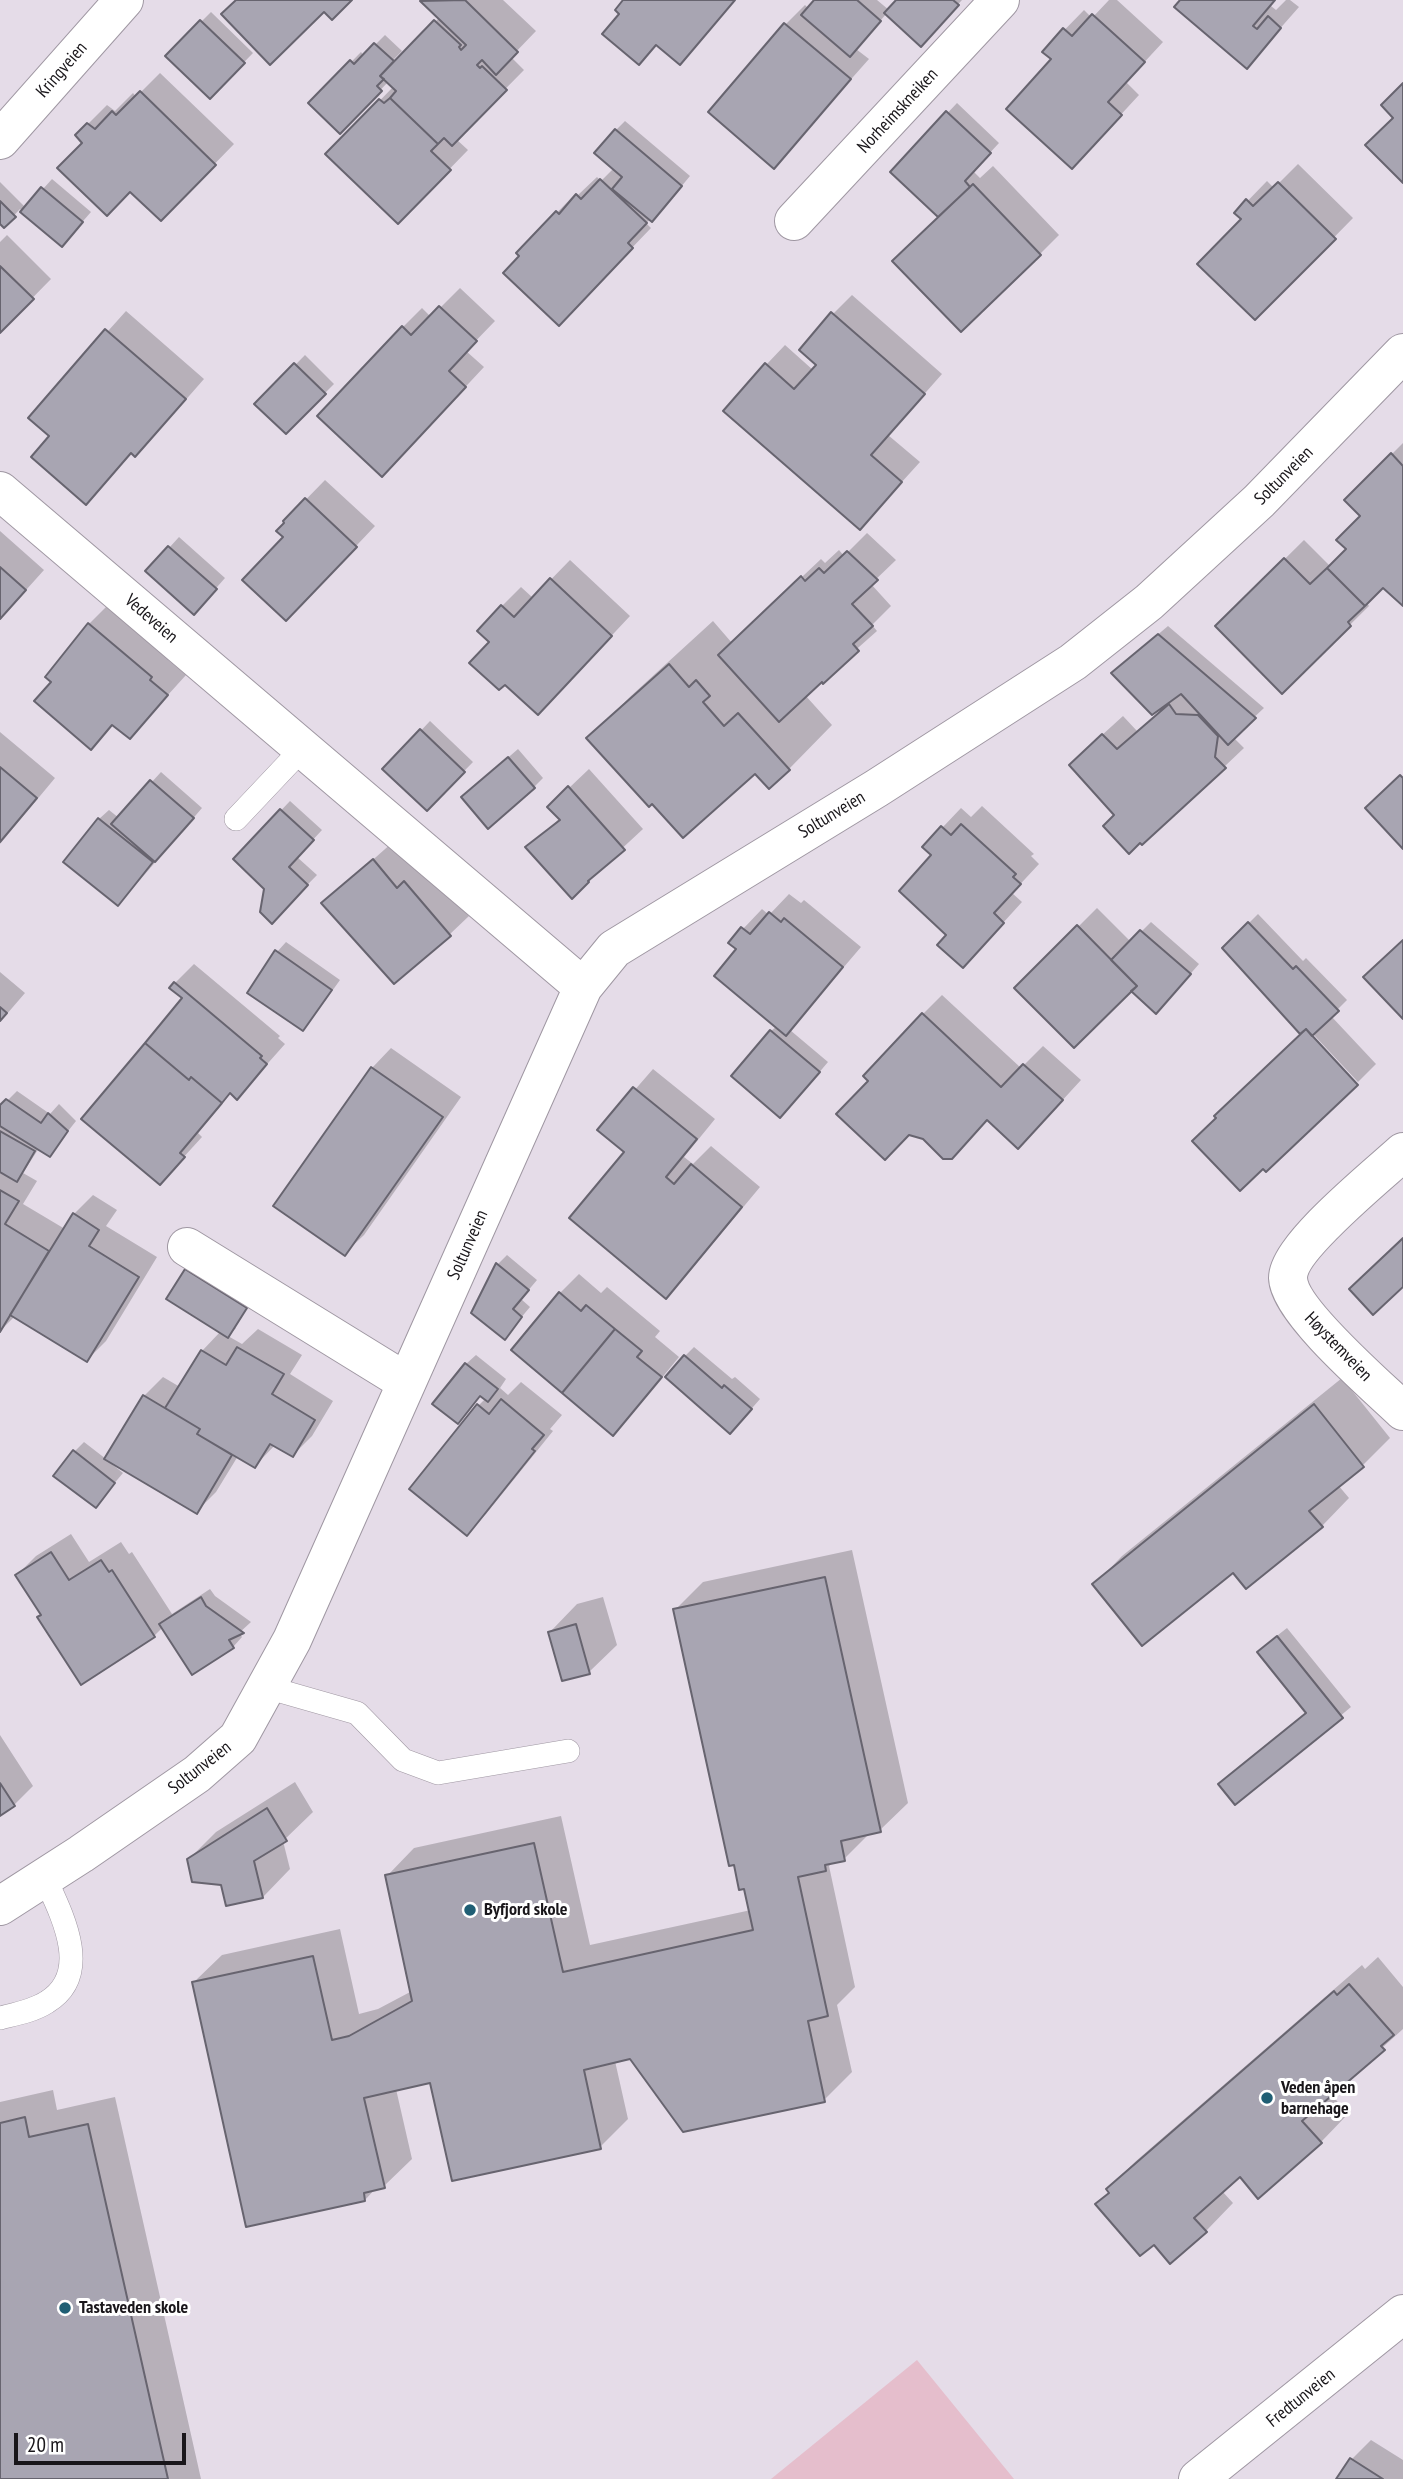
<!DOCTYPE html>
<meta charset="utf-8">
<style>
body{margin:0}
#map{position:relative;width:1403px;height:2479px;overflow:hidden;background:#e5dce8;font-family:"PT Sans Narrow",sans-serif}
canvas{display:block}
.scale{position:absolute;left:14px;top:2433px;width:172px;height:32px;box-sizing:border-box;border:4px solid #19161a;border-top:0;padding-left:9px;font-size:21px;line-height:24px;white-space:nowrap;color:#19161a;-webkit-text-stroke:5px #fff;paint-order:stroke}
</style>
<div id="map">
<canvas width="1403" height="2479"></canvas>
<div class="scale">20 m</div>
</div>
<script>
const g = document.querySelector('canvas').getContext('2d');
g.lineJoin = 'round';
function fillPath(path, color) {
  g.fillStyle = color;
  g.fill(path, 'evenodd');
}
function trace(path, color, width, dash) {
  g.strokeStyle = color;
  g.lineWidth = width;
  g.lineCap = dash ? 'butt' : 'round';
  g.setLineDash(dash || []);
  g.stroke(path);
}
function drawText(font, color, halo, rows, align = 'center') {
  g.font = font + ' "PT Sans Narrow",sans-serif';
  g.lineWidth = 6;
  g.setLineDash([]);
  g.textBaseline = 'middle';
  g.strokeStyle = halo;
  g.fillStyle = color;
  for (const [text, x, y, turn = 0] of rows) {
    g.save();
    g.translate(x, y);
    g.rotate((+turn || 0) * Math.PI / 180);
    g.textAlign = isNaN(turn) ? turn : align;
    if (halo) g.strokeText(text, 0, 0);
    g.fillText(text, 0, 0);
    g.restore();
  }
}
fillPath(new Path2D(`
 M 917,2360 L 1014,2479 L 771,2479 Z`), '#e5becc');
fillPath(new Path2D(`
 M 424,0 L 503,0 L 536,31 L 511,57 L 524,70 L 456,139 L 468,150 L 398,222 L 328,154 L 394,86 L 389,81 L 340,132 L 311,103 L 361,52 L 364,56 L 385,35 L 402,51 L 390,63 L 393,65 L 440,17 Z
 M 625,0 L 735,0 L 680,63 L 657,44 L 639,63 L 622,14 Z
 M 816,0 L 877,0 L 889,10 L 898,0 L 962,0 L 930,35 L 887,13 L 856,49 L 869,59 L 774,166 L 711,112 L 786,24 L 805,5 L 809,9 Z
 M 1109,0 L 1117,0 L 1163,42 L 1126,82 L 1139,95 L 1091,147 L 1053,59 L 1044,51 L 1084,10 L 1092,18 Z
 M 1182,0 L 1276,0 L 1271,6 L 1276,10 L 1286,0 L 1290,0 L 1299,7 L 1247,66 Z
 M 211,12 L 253,53 L 210,97 L 167,56 Z
 M 160,73 L 234,144 L 161,219 L 77,135 L 107,105 L 115,111 L 133,93 L 136,97 Z
 M 957,103 L 999,143 L 973,171 L 980,178 L 993,166 L 1059,235 L 1040,254 L 941,216 L 892,172 Z
 M 625,121 L 690,176 L 661,211 L 646,223 L 651,228 L 578,304 L 518,253 L 576,193 L 578,195 L 597,177 L 601,181 L 614,168 L 616,130 Z
 M 1298,164 L 1353,218 L 1255,318 L 1243,219 L 1236,213 L 1267,181 L 1274,188 Z
 M 52,179 L 91,212 L 62,245 L 20,209 L 4,226 L 0,221 L 0,182 L 26,208 Z
 M 7,235 L 51,279 L 0,331 L 0,242 Z
 M 460,288 L 495,321 L 466,351 L 484,367 L 401,456 L 403,327 L 422,308 L 431,317 Z
 M 852,295 L 942,374 L 888,435 L 920,462 L 860,528 L 766,365 L 785,345 L 813,370 L 818,365 L 833,314 Z
 M 126,311 L 204,379 L 154,436 L 135,455 L 132,452 L 86,503 L 51,436 L 30,418 Z
 M 305,355 L 334,384 L 286,432 L 257,404 Z
 M 1403,443 L 1403,604 L 1383,585 L 1366,602 L 1369,606 L 1282,692 L 1217,626 L 1304,540 L 1330,566 L 1348,549 L 1362,516 L 1346,500 Z
 M 325,480 L 375,526 L 305,600 L 285,537 L 285,521 Z
 M 0,531 L 44,570 L 0,619 Z
 M 867,533 L 896,560 L 871,584 L 891,606 L 872,625 L 877,631 L 805,695 L 832,725 L 789,769 L 755,771 L 588,738 L 632,695 L 713,621 L 732,643 L 821,559 L 825,563 L 839,550 L 844,556 Z
 M 179,537 L 225,578 L 203,603 L 148,571 Z
 M 570,560 L 630,616 L 557,694 L 502,606 L 521,587 L 533,598 Z
 M 108,605 L 170,657 L 168,660 L 186,675 L 130,737 L 114,724 L 91,748 L 53,682 L 89,624 Z
 M 1168,626 L 1264,708 L 1233,737 L 1244,748 L 1224,767 L 1116,815 L 1090,746 L 1123,716 L 1137,731 L 1163,709 L 1123,664 Z
 M 430,721 L 473,762 L 427,809 L 385,769 Z
 M 0,732 L 55,778 L 0,844 Z
 M 518,749 L 543,778 L 534,787 L 473,788 Z
 M 589,769 L 643,829 L 602,867 L 528,847 L 560,818 L 569,788 Z
 M 161,772 L 202,808 L 127,895 L 99,819 L 109,810 L 119,818 Z
 M 290,801 L 322,830 L 297,857 L 317,875 L 272,921 L 266,888 L 235,859 Z
 M 982,806 L 1034,854 L 1031,856 L 1039,864 L 1012,893 L 1022,902 L 982,946 L 948,935 L 934,855 L 924,847 L 961,808 L 971,817 Z
 M 393,842 L 424,864 L 469,916 L 449,935 L 324,903 Z
 M 789,894 L 801,903 L 804,900 L 861,947 L 790,1030 L 828,1062 L 790,1107 L 771,1031 L 777,1026 L 739,949 L 743,929 L 762,909 L 769,915 Z
 M 1097,908 L 1131,942 L 1151,922 L 1199,964 L 1166,1002 L 1131,989 L 1017,988 Z
 M 1258,914 L 1303,961 L 1306,958 L 1347,1000 L 1331,1016 L 1376,1064 L 1358,1082 L 1313,1034 L 1303,1034 L 1224,948 Z
 M 286,942 L 340,980 L 312,1019 L 303,1029 L 277,952 Z
 M 194,964 L 280,1036 L 278,1038 L 285,1044 L 237,1098 L 231,1093 L 198,1133 L 202,1137 L 160,1183 L 184,998 L 175,983 Z
 M 0,972 L 25,993 L 0,1022 Z
 M 942,995 L 1021,1068 L 1043,1046 L 1081,1080 L 1037,1128 L 988,1119 L 870,1081 L 923,1014 Z
 M 391,1048 L 461,1097 L 364,1235 L 344,1254 L 275,1205 L 372,1068 Z
 M 653,1069 L 715,1119 L 684,1157 L 693,1164 L 711,1146 L 760,1187 L 685,1277 L 666,1296 L 627,1152 L 600,1130 Z
 M 17,1091 L 50,1114 L 59,1104 L 76,1121 L 50,1154 L 39,1148 L 23,1173 L 37,1181 L 23,1204 L 65,1229 L 74,1214 L 93,1195 L 117,1210 L 106,1226 L 157,1257 L 106,1341 L 87,1360 L 15,1316 L 0,1331 L 0,1108 Z
 M 507,1255 L 537,1280 L 521,1299 L 530,1307 L 504,1338 L 474,1313 L 498,1264 Z
 M 195,1261 L 250,1300 L 234,1326 L 236,1328 L 228,1336 L 242,1344 L 258,1329 L 302,1355 L 290,1374 L 333,1401 L 312,1436 L 293,1455 L 275,1445 L 255,1466 L 238,1456 L 216,1492 L 197,1511 L 115,1463 L 113,1465 L 123,1473 L 96,1505 L 75,1451 L 84,1442 L 106,1459 L 144,1396 L 163,1377 L 180,1387 L 202,1351 L 221,1331 L 186,1270 Z
 M 579,1274 L 601,1293 L 607,1287 L 660,1331 L 655,1337 L 679,1357 L 632,1414 L 613,1433 L 560,1293 Z
 M 694,1347 L 732,1379 L 735,1377 L 760,1399 L 740,1422 L 685,1356 Z
 M 476,1355 L 506,1379 L 500,1388 L 508,1395 L 521,1382 L 562,1415 L 550,1429 L 553,1431 L 486,1514 L 467,1533 L 479,1405 L 486,1398 L 481,1394 L 466,1364 Z
 M 1342,1378 L 1390,1438 L 1363,1465 L 1338,1485 L 1349,1498 L 1322,1526 L 1233,1571 L 1095,1584 L 1122,1556 Z
 M 71,1534 L 89,1562 L 121,1542 L 129,1554 L 132,1552 L 172,1614 L 210,1589 L 215,1596 L 251,1622 L 239,1633 L 242,1637 L 233,1647 L 163,1627 L 154,1636 L 82,1683 L 17,1575 L 36,1556 Z
 M 852,1550 L 908,1803 L 880,1830 L 871,1832 L 844,1859 L 834,1861 L 829,1866 L 855,1987 L 837,2005 L 852,2072 L 824,2100 L 631,2057 L 615,2061 L 628,2119 L 600,2147 L 432,2081 L 396,2089 L 412,2159 L 384,2186 L 376,2188 L 365,2200 L 194,1982 L 222,1955 L 340,1929 L 359,2014 L 378,2009 L 412,1991 L 387,1876 L 414,1848 L 561,1816 L 590,1945 L 751,1910 L 675,1610 L 703,1582 Z
 M 603,1597 L 617,1645 L 589,1672 L 550,1632 L 577,1604 Z
 M 1287,1628 L 1351,1707 L 1235,1803 L 1308,1712 L 1269,1642 Z
 M 0,1735 L 33,1786 L 14,1805 L 0,1814 Z
 M 295,1782 L 313,1812 L 283,1841 L 290,1869 L 263,1897 L 223,1883 L 189,1859 L 216,1832 Z
 M 1378,1957 L 1403,1987 L 1403,2029 L 1331,2094 L 1348,2114 L 1321,2142 L 1240,2175 L 1222,2191 L 1233,2203 L 1206,2231 L 1110,2192 L 1108,2189 L 1136,2161 L 1362,1965 L 1365,1969 Z
 M 53,2090 L 57,2110 L 115,2097 L 201,2479 L 0,2479 L 0,2102 Z
 M 1371,2440 L 1403,2460 L 1403,2479 L 1338,2479 L 1352,2459 Z`), '#0003');
const building = new Path2D(`
 M 236,0 L 352,0 L 332,20 L 324,12 L 270,65 L 221,14 Z
 M 465,0 L 518,52 L 496,75 L 482,60 L 477,65 L 480,68 L 482,66 L 507,90 L 452,146 L 444,138 L 438,144 L 390,98 L 396,91 L 380,76 L 434,20 L 461,45 L 459,47 L 461,50 L 466,45 L 420,1 Z
 M 623,0 L 735,0 L 680,65 L 656,45 L 639,65 L 602,34 L 619,14 L 615,10 Z
 M 814,0 L 857,0 L 881,21 L 850,57 L 801,15 Z
 M 896,0 L 953,0 L 959,5 L 921,47 L 884,13 Z
 M 1180,0 L 1275,0 L 1253,26 L 1257,29 L 1268,16 L 1281,28 L 1247,69 L 1174,7 Z
 M 1092,14 L 1145,62 L 1108,102 L 1122,115 L 1072,169 L 1006,109 L 1051,59 L 1042,52 L 1063,28 L 1072,36 Z
 M 200,20 L 245,63 L 210,99 L 165,56 Z
 M 784,23 L 851,79 L 774,169 L 708,112 Z
 M 374,43 L 394,61 L 380,76 L 384,79 L 377,86 L 382,91 L 340,134 L 308,103 L 350,60 L 354,64 Z
 M 1403,83 L 1403,183 L 1365,145 L 1393,118 L 1381,105 Z
 M 140,91 L 216,165 L 161,221 L 130,192 L 107,216 L 57,168 L 82,143 L 75,135 L 87,123 L 95,129 L 112,111 L 116,115 Z
 M 390,98 L 438,144 L 431,151 L 451,170 L 398,224 L 325,154 L 379,99 L 384,103 Z
 M 946,111 L 991,153 L 965,181 L 970,187 L 938,217 L 890,172 Z
 M 615,129 L 682,186 L 652,222 L 612,189 L 622,177 L 594,153 Z
 M 600,179 L 647,223 L 628,243 L 633,248 L 559,326 L 503,273 L 519,256 L 516,253 L 556,211 L 559,214 L 576,194 L 581,199 Z
 M 1278,182 L 1336,239 L 1255,320 L 1197,264 L 1241,219 L 1234,213 L 1246,199 L 1253,206 Z
 M 973,184 L 1041,255 L 961,332 L 892,261 Z
 M 41,187 L 83,222 L 62,247 L 20,212 Z
 M 0,201 L 16,217 L 4,228 L 0,224 Z
 M 0,266 L 34,299 L 0,333 Z
 M 439,306 L 477,341 L 449,371 L 466,387 L 382,477 L 317,416 L 402,326 L 411,335 Z
 M 831,312 L 925,394 L 871,455 L 902,482 L 860,530 L 723,411 L 765,363 L 794,389 L 816,365 L 799,350 Z
 M 105,329 L 186,399 L 135,457 L 131,453 L 86,505 L 31,457 L 49,436 L 28,418 Z
 M 294,363 L 326,394 L 286,434 L 254,404 Z
 M 1391,453 L 1403,466 L 1403,606 L 1383,588 L 1365,606 L 1327,568 L 1346,549 L 1336,540 L 1360,516 L 1344,500 Z
 M 305,498 L 357,547 L 286,621 L 242,580 L 283,537 L 276,531 L 284,523 L 283,521 Z
 M 168,546 L 217,589 L 194,615 L 145,571 Z
 M 847,551 L 878,580 L 852,604 L 873,626 L 853,644 L 859,651 L 823,684 L 822,682 L 779,722 L 718,655 L 801,576 L 805,581 L 819,568 L 824,573 Z
 M 1284,558 L 1310,584 L 1327,568 L 1365,606 L 1348,622 L 1351,626 L 1282,694 L 1215,626 Z
 M 0,567 L 26,590 L 0,619 Z
 M 550,578 L 612,636 L 538,715 L 505,685 L 499,690 L 469,663 L 489,642 L 477,631 L 501,605 L 514,617 Z
 M 88,623 L 152,677 L 150,680 L 168,695 L 130,739 L 112,725 L 91,750 L 34,701 L 51,682 L 45,677 Z
 M 1158,634 L 1256,718 L 1228,745 L 1181,694 L 1152,715 L 1111,673 Z
 M 669,664 L 689,687 L 696,680 L 710,696 L 703,702 L 724,726 L 738,713 L 790,770 L 769,789 L 755,774 L 683,838 L 652,804 L 649,807 L 586,738 Z
 M 1169,704 L 1176,714 L 1198,715 L 1218,736 L 1215,757 L 1226,768 L 1142,845 L 1140,843 L 1129,854 L 1103,826 L 1114,815 L 1069,765 L 1102,734 L 1117,749 Z
 M 420,729 L 465,772 L 427,811 L 382,769 Z
 M 508,757 L 535,788 L 488,829 L 461,797 Z
 M 0,767 L 37,798 L 0,842 Z
 M 1400,775 L 1403,778 L 1403,849 L 1365,808 Z
 M 150,780 L 194,818 L 155,862 L 111,824 Z
 M 568,786 L 625,850 L 588,881 L 589,882 L 572,899 L 525,847 L 560,820 L 547,807 Z
 M 280,809 L 314,840 L 289,867 L 308,885 L 272,924 L 260,912 L 264,889 L 233,859 Z
 M 98,818 L 153,862 L 118,906 L 63,862 Z
 M 961,824 L 1016,874 L 1013,877 L 1021,884 L 994,913 L 1004,923 L 963,968 L 937,945 L 946,935 L 899,891 L 931,855 L 922,847 L 941,826 L 951,835 Z
 M 373,859 L 397,888 L 404,881 L 451,936 L 394,984 L 321,903 Z
 M 769,912 L 781,922 L 784,918 L 843,967 L 786,1036 L 714,976 L 736,949 L 728,943 L 741,927 L 750,934 Z
 M 1248,922 L 1293,969 L 1296,966 L 1339,1011 L 1312,1036 L 1306,1029 L 1300,1034 L 1222,948 Z
 M 1077,925 L 1137,986 L 1074,1048 L 1014,988 Z
 M 1140,930 L 1191,974 L 1156,1014 L 1131,991 L 1137,986 L 1111,960 Z
 M 1403,940 L 1403,1019 L 1363,977 Z
 M 275,950 L 332,990 L 303,1031 L 247,993 Z
 M 174,982 L 262,1056 L 260,1058 L 267,1064 L 237,1100 L 230,1093 L 222,1103 L 191,1077 L 189,1080 L 145,1043 L 182,998 L 169,988 Z
 M 0,1007 L 7,1013 L 0,1021 Z
 M 922,1013 L 1001,1087 L 1023,1064 L 1063,1100 L 1018,1149 L 987,1120 L 952,1159 L 943,1159 L 923,1139 L 909,1135 L 885,1160 L 836,1114 L 868,1081 L 863,1076 Z
 M 1306,1029 L 1358,1085 L 1266,1172 L 1263,1169 L 1240,1191 L 1192,1141 L 1216,1118 L 1214,1116 Z
 M 770,1030 L 820,1072 L 780,1118 L 731,1076 Z
 M 145,1043 L 189,1080 L 191,1077 L 222,1103 L 180,1153 L 185,1157 L 160,1185 L 81,1119 Z
 M 371,1067 L 443,1117 L 345,1256 L 273,1206 Z
 M 633,1087 L 697,1139 L 666,1177 L 674,1184 L 691,1164 L 742,1207 L 666,1299 L 569,1218 L 624,1152 L 597,1130 Z
 M 6,1099 L 41,1123 L 48,1113 L 68,1131 L 50,1157 L 0,1126 L 0,1105 Z
 M 0,1131 L 35,1151 L 17,1182 L 0,1172 Z
 M 0,1190 L 19,1201 L 5,1224 L 49,1251 L 0,1332 Z
 M 73,1213 L 99,1230 L 89,1246 L 139,1277 L 87,1362 L 10,1315 Z
 M 1403,1238 L 1403,1287 L 1373,1315 L 1349,1289 Z
 M 496,1263 L 529,1290 L 513,1309 L 522,1317 L 505,1340 L 471,1313 Z
 M 185,1269 L 247,1308 L 228,1338 L 166,1299 Z
 M 559,1292 L 581,1311 L 586,1305 L 615,1329 L 562,1393 L 511,1350 Z
 M 615,1329 L 642,1351 L 637,1357 L 662,1377 L 613,1436 L 562,1393 Z
 M 237,1347 L 284,1374 L 272,1394 L 315,1420 L 293,1457 L 270,1444 L 255,1468 L 197,1434 L 200,1429 L 165,1408 L 201,1350 L 226,1365 Z
 M 684,1355 L 722,1388 L 724,1385 L 752,1409 L 730,1434 L 665,1377 Z
 M 465,1363 L 498,1389 L 488,1402 L 480,1396 L 458,1424 L 432,1404 Z
 M 143,1395 L 200,1429 L 197,1434 L 232,1455 L 197,1514 L 104,1459 Z
 M 501,1399 L 544,1435 L 532,1449 L 535,1451 L 467,1536 L 409,1489 L 477,1404 L 489,1414 Z
 M 1314,1404 L 1364,1467 L 1309,1511 L 1323,1527 L 1246,1589 L 1233,1573 L 1142,1646 L 1092,1584 Z
 M 73,1450 L 115,1483 L 96,1508 L 53,1476 Z
 M 51,1552 L 69,1580 L 101,1560 L 109,1572 L 112,1570 L 155,1637 L 81,1685 L 37,1617 L 41,1615 L 15,1575 Z
 M 825,1577 L 881,1832 L 841,1841 L 845,1861 L 825,1865 L 826,1871 L 798,1877 L 828,2016 L 808,2021 L 825,2102 L 683,2132 L 630,2059 L 584,2070 L 601,2149 L 452,2181 L 430,2083 L 364,2098 L 385,2188 L 364,2193 L 365,2201 L 246,2227 L 192,1982 L 313,1956 L 332,2040 L 349,2036 L 412,2001 L 385,1875 L 534,1843 L 563,1972 L 753,1930 L 744,1889 L 739,1890 L 734,1865 L 729,1866 L 673,1609 Z
 M 201,1597 L 206,1606 L 244,1633 L 229,1640 L 234,1648 L 192,1675 L 159,1624 Z
 M 576,1624 L 590,1674 L 562,1681 L 548,1632 Z
 M 1277,1636 L 1343,1718 L 1235,1805 L 1218,1784 L 1306,1713 L 1257,1652 Z
 M 0,1783 L 15,1806 L 0,1816 Z
 M 267,1808 L 287,1841 L 254,1861 L 263,1898 L 226,1906 L 221,1885 L 192,1882 L 187,1859 Z
 M 1349,1984 L 1394,2035 L 1381,2046 L 1385,2050 L 1302,2121 L 1322,2143 L 1258,2199 L 1240,2177 L 1194,2218 L 1207,2232 L 1170,2264 L 1154,2245 L 1140,2256 L 1095,2204 L 1109,2193 L 1106,2189 L 1334,1991 L 1337,1995 Z
 M 25,2117 L 29,2137 L 88,2124 L 168,2479 L 0,2479 L 0,2123 Z
 M 1350,2458 L 1383,2479 L 1336,2479 Z`);
fillPath(building, '#a8a5b2');
trace(building, '#67646f', 2);
const service = new Path2D(`
 M 236,819 L 303,748
 M 266,1687 L 357,1713 L 403,1760 L 438,1773 L 568,1751
 M 0,2018 C 16,2014 33,2011 47,2002 C 93,1974 62,1915 45,1878`);
const minor = new Path2D(`
 M 0,140 L 124,0
 M 794,221 L 1000,0
 M 0,491 L 583,987
 M 1403,1152 C 1378,1175 1288,1247 1288,1278 C 1289,1311 1378,1387 1403,1411
 M 187,1247 L 406,1382
 M 0,1906 L 81,1854 L 197,1774 L 238,1738 L 292,1640 L 583,987 L 614,949 L 877,788 L 1073,662 L 1149,602 L 1259,501 L 1403,353
 M 1198,2479 L 1403,2314`);
trace(service, '#9f97a2', 24);
trace(minor, '#9f97a2', 40);
trace(service, '#fff', 23);
trace(minor, '#fff', 38);
for (const [x, y, r, color] of [
 [470,1910,7,"#1f5e74"],
 [1267,2098,7,"#1f5e74"],
 [65,2308,7,"#1f5e74"]
]) {
  const dot = new Path2D();
  dot.arc(x, y, r, 0, 2 * Math.PI);
  g.fillStyle = color;
  g.fill(dot);
  trace(dot, '#fff', 2.5);
}
drawText('18px', '#19161a', '#fff', [
 ["Kringveien",62,70,-49],
 ["Norheimskneiken",898,111,-47],
 ["Soltunveien",1284,476,-45],
 ["Vedeveien",151,619,41],
 ["Soltunveien",832,815,-31],
 ["Soltunveien",468,1245,-66],
 ["Høystemveien",1338,1347,46],
 ["Soltunveien",200,1768,-38],
 ["Fredtunveien",1301,2398,-39]
]);
drawText('bold 18px', '#19161a', '#fff', [
 ["Byfjord skole",484,1910],
 ["Veden åpen",1281,2088],
 ["barnehage",1281,2109],
 ["Tastaveden skole",79,2308]
], 'left');
</script>
